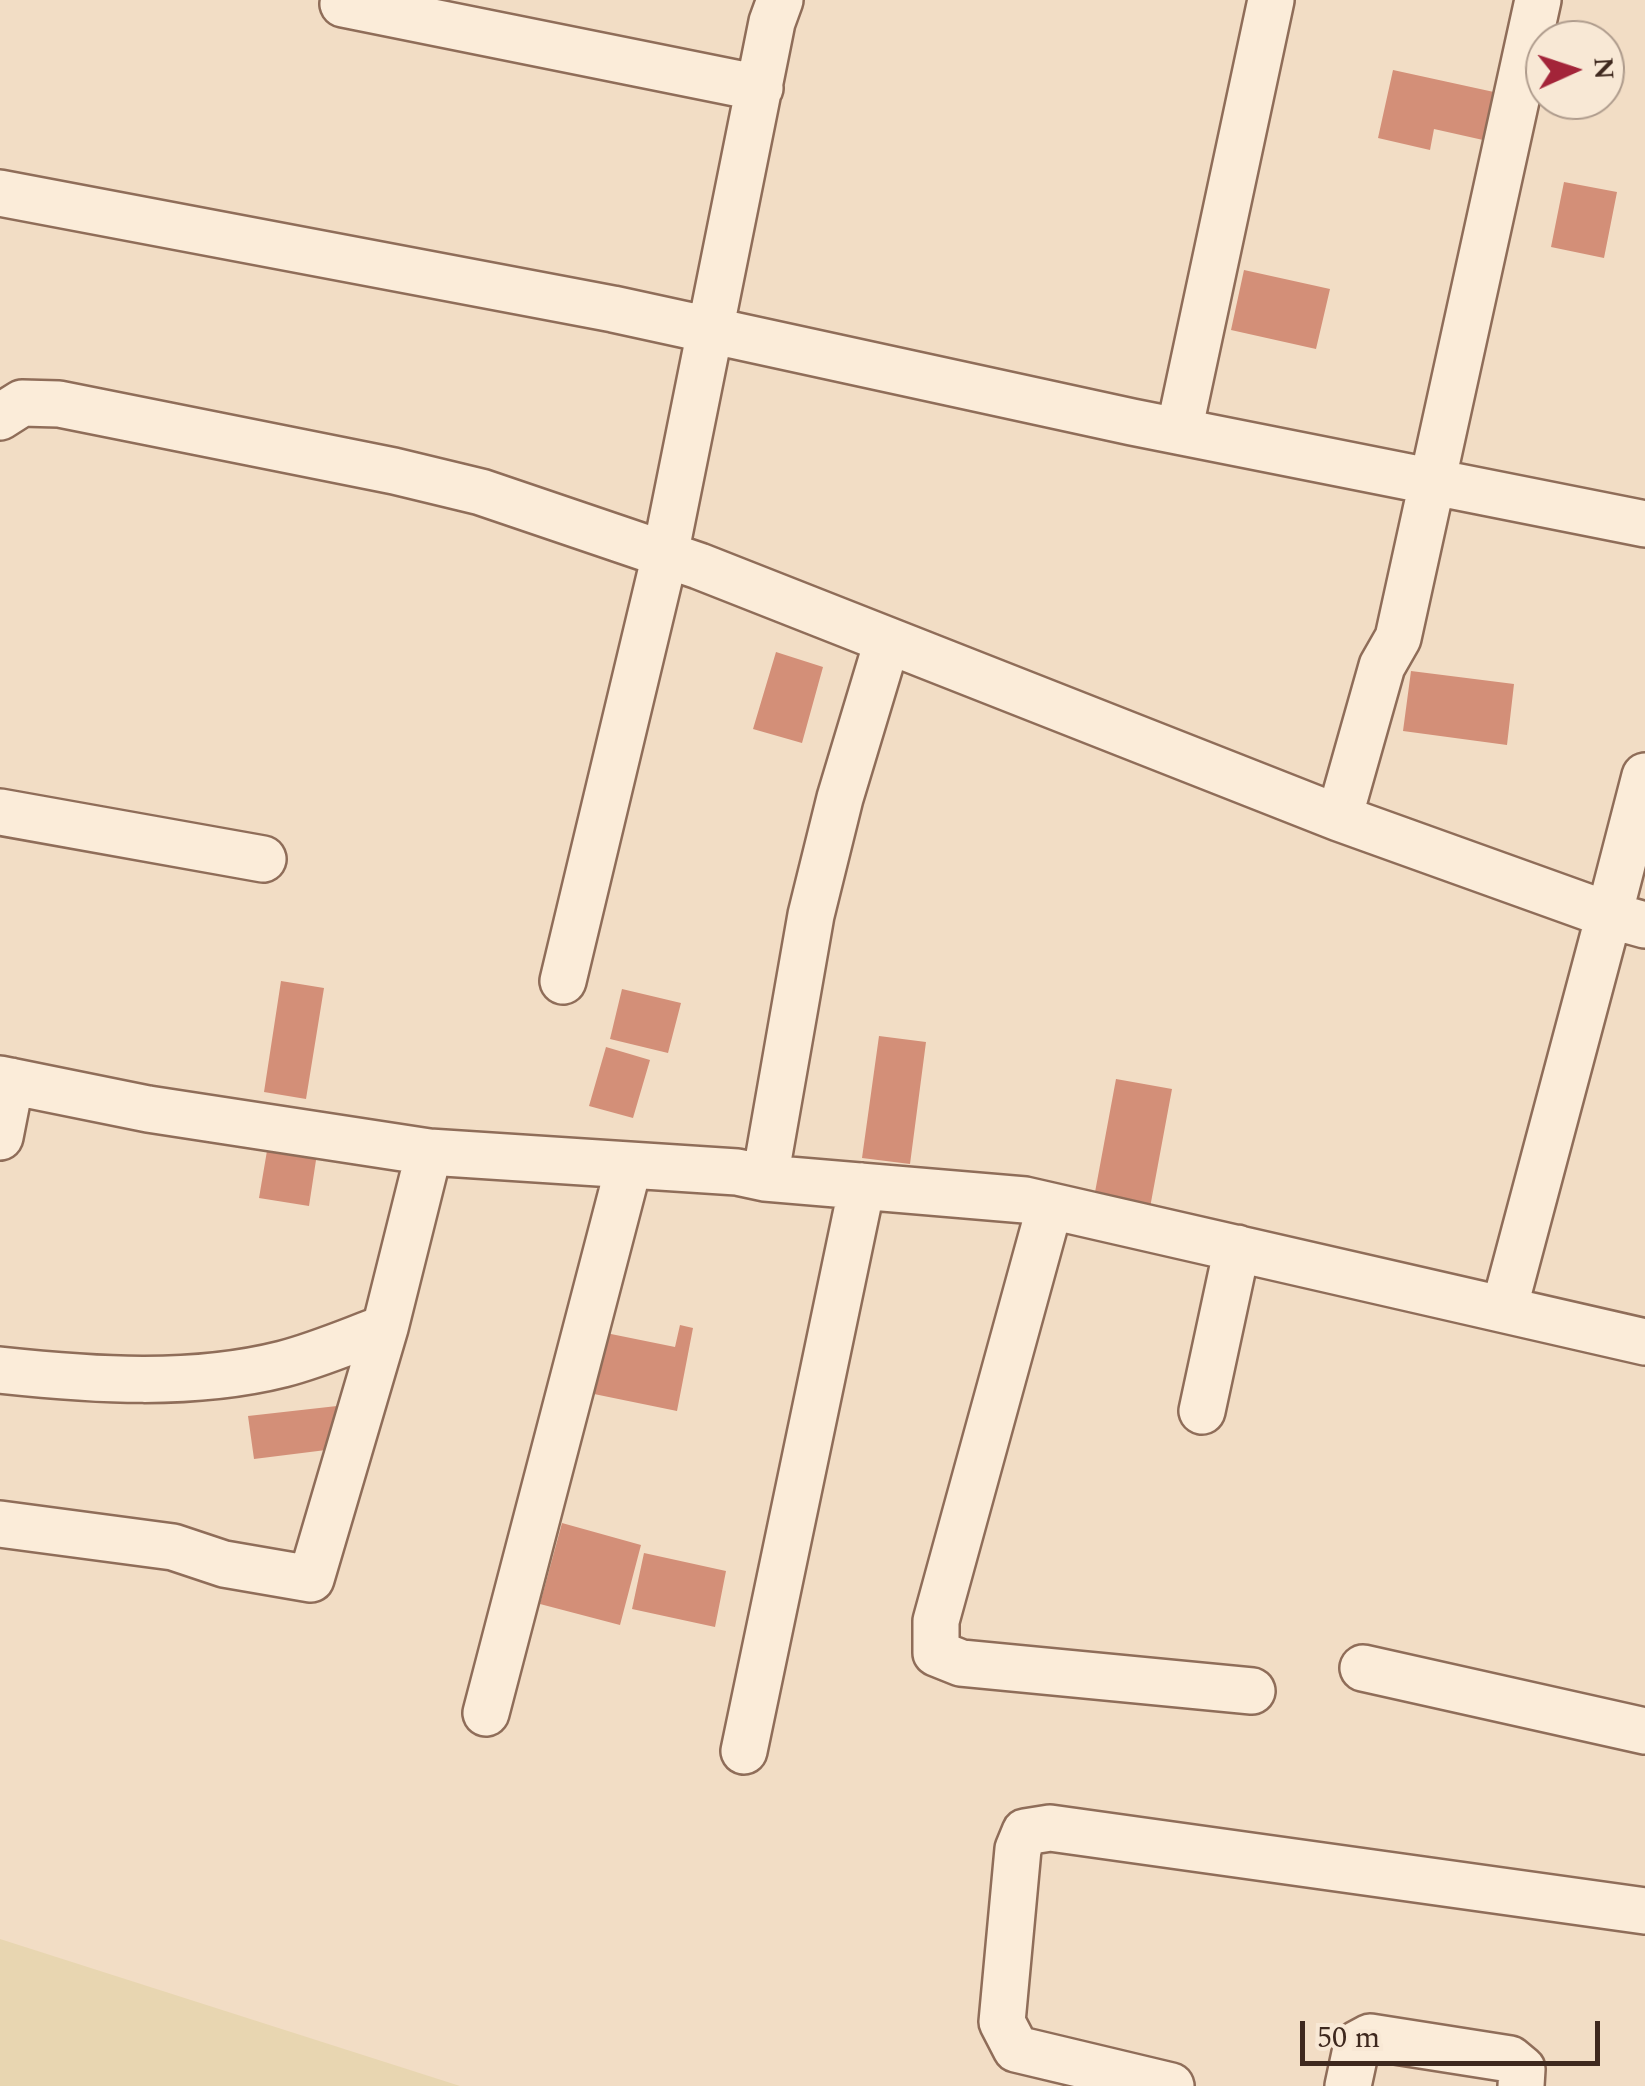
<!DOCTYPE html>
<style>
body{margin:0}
#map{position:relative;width:1645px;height:2086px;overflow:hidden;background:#f2ddc5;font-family:Spectral,serif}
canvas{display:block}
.north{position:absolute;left:1525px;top:20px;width:100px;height:100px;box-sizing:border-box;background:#f8e8d5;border:2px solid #ae9b8c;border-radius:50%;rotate:87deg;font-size:28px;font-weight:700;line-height:40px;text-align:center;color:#3e281e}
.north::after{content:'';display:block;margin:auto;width:35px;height:45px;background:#a32439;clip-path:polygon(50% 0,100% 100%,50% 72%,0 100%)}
.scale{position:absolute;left:1300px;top:2021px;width:300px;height:45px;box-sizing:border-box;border:5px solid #3e281e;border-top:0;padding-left:12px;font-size:30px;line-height:35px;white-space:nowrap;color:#3e281e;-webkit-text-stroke:8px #f8e8d5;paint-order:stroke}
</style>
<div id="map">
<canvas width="1645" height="2086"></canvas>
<div class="north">N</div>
<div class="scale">50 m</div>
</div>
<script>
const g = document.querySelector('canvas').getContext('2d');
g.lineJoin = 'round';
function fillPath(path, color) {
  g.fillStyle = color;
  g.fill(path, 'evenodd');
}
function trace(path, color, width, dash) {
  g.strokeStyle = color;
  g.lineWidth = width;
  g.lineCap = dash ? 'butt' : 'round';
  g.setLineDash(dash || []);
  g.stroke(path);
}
fillPath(new Path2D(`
 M 0,1939 L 460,2086 L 0,2086 Z`), '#e8d6b1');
fillPath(new Path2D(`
 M 1393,70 L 1503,94 L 1492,142 L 1434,129 L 1430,150 L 1378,138 Z
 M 1564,182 L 1617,192 L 1604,258 L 1551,247 Z
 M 1244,270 L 1330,289 L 1316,349 L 1231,330 Z
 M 776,652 L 823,667 L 802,743 L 753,729 Z
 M 1411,671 L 1514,684 L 1507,745 L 1403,731 Z
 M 281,981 L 324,988 L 306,1099 L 264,1092 Z
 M 622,989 L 681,1003 L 668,1053 L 610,1039 Z
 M 879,1036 L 926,1042 L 910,1164 L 862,1158 Z
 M 606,1047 L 650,1060 L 633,1118 L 589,1106 Z
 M 1116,1079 L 1172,1089 L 1149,1213 L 1093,1203 Z
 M 269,1139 L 318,1147 L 309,1206 L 259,1198 Z
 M 680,1325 L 693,1328 L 677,1411 L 594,1394 L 606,1333 L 675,1347 Z
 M 337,1406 L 342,1448 L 254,1459 L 248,1416 Z
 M 562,1523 L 641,1545 L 620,1625 L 540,1604 Z
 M 644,1553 L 726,1571 L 715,1627 L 632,1609 Z`), '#d38f78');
const minor = new Path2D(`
 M 343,4 L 760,88
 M 0,193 L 613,309 L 1132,422 L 1645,524
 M 0,417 L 22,403 L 59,404 L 394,471 L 481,492 L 699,566 L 1339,818 L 1609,915 L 1645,776
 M 1179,431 L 1271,0
 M 0,812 L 263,859
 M 1339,818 L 1382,666 L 1398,638 L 1538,0
 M 563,981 L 665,555 L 772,22 L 780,0
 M 0,1079 L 148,1109 L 429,1152 L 737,1172 L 765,1178 L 1025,1200 L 1645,1342
 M 0,1137 L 11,1081
 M 765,1178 L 811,915 L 840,798 L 887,642
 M 1050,1206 L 936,1621 L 936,1653 L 961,1663 L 1252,1691
 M 1504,1309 L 1609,915 L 1645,925
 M 0,1370 C 93,1380 192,1387 283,1364 C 318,1355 352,1340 385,1328
 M 1202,1411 L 1237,1248
 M 0,1524 L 173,1547 L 224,1564 L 311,1579 L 385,1328 L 429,1152
 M 1363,1668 L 1645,1731
 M 486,1713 L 629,1165
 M 744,1751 L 862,1186
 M 1171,2086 L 1016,2049 L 1002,2022 L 1018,1849 L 1025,1832 L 1050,1828 L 1645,1911
 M 1348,2086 L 1357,2044 L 1370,2037 L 1510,2059 L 1522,2069 L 1521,2086`);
trace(minor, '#8f6d59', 50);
trace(minor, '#fbecd9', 45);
</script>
